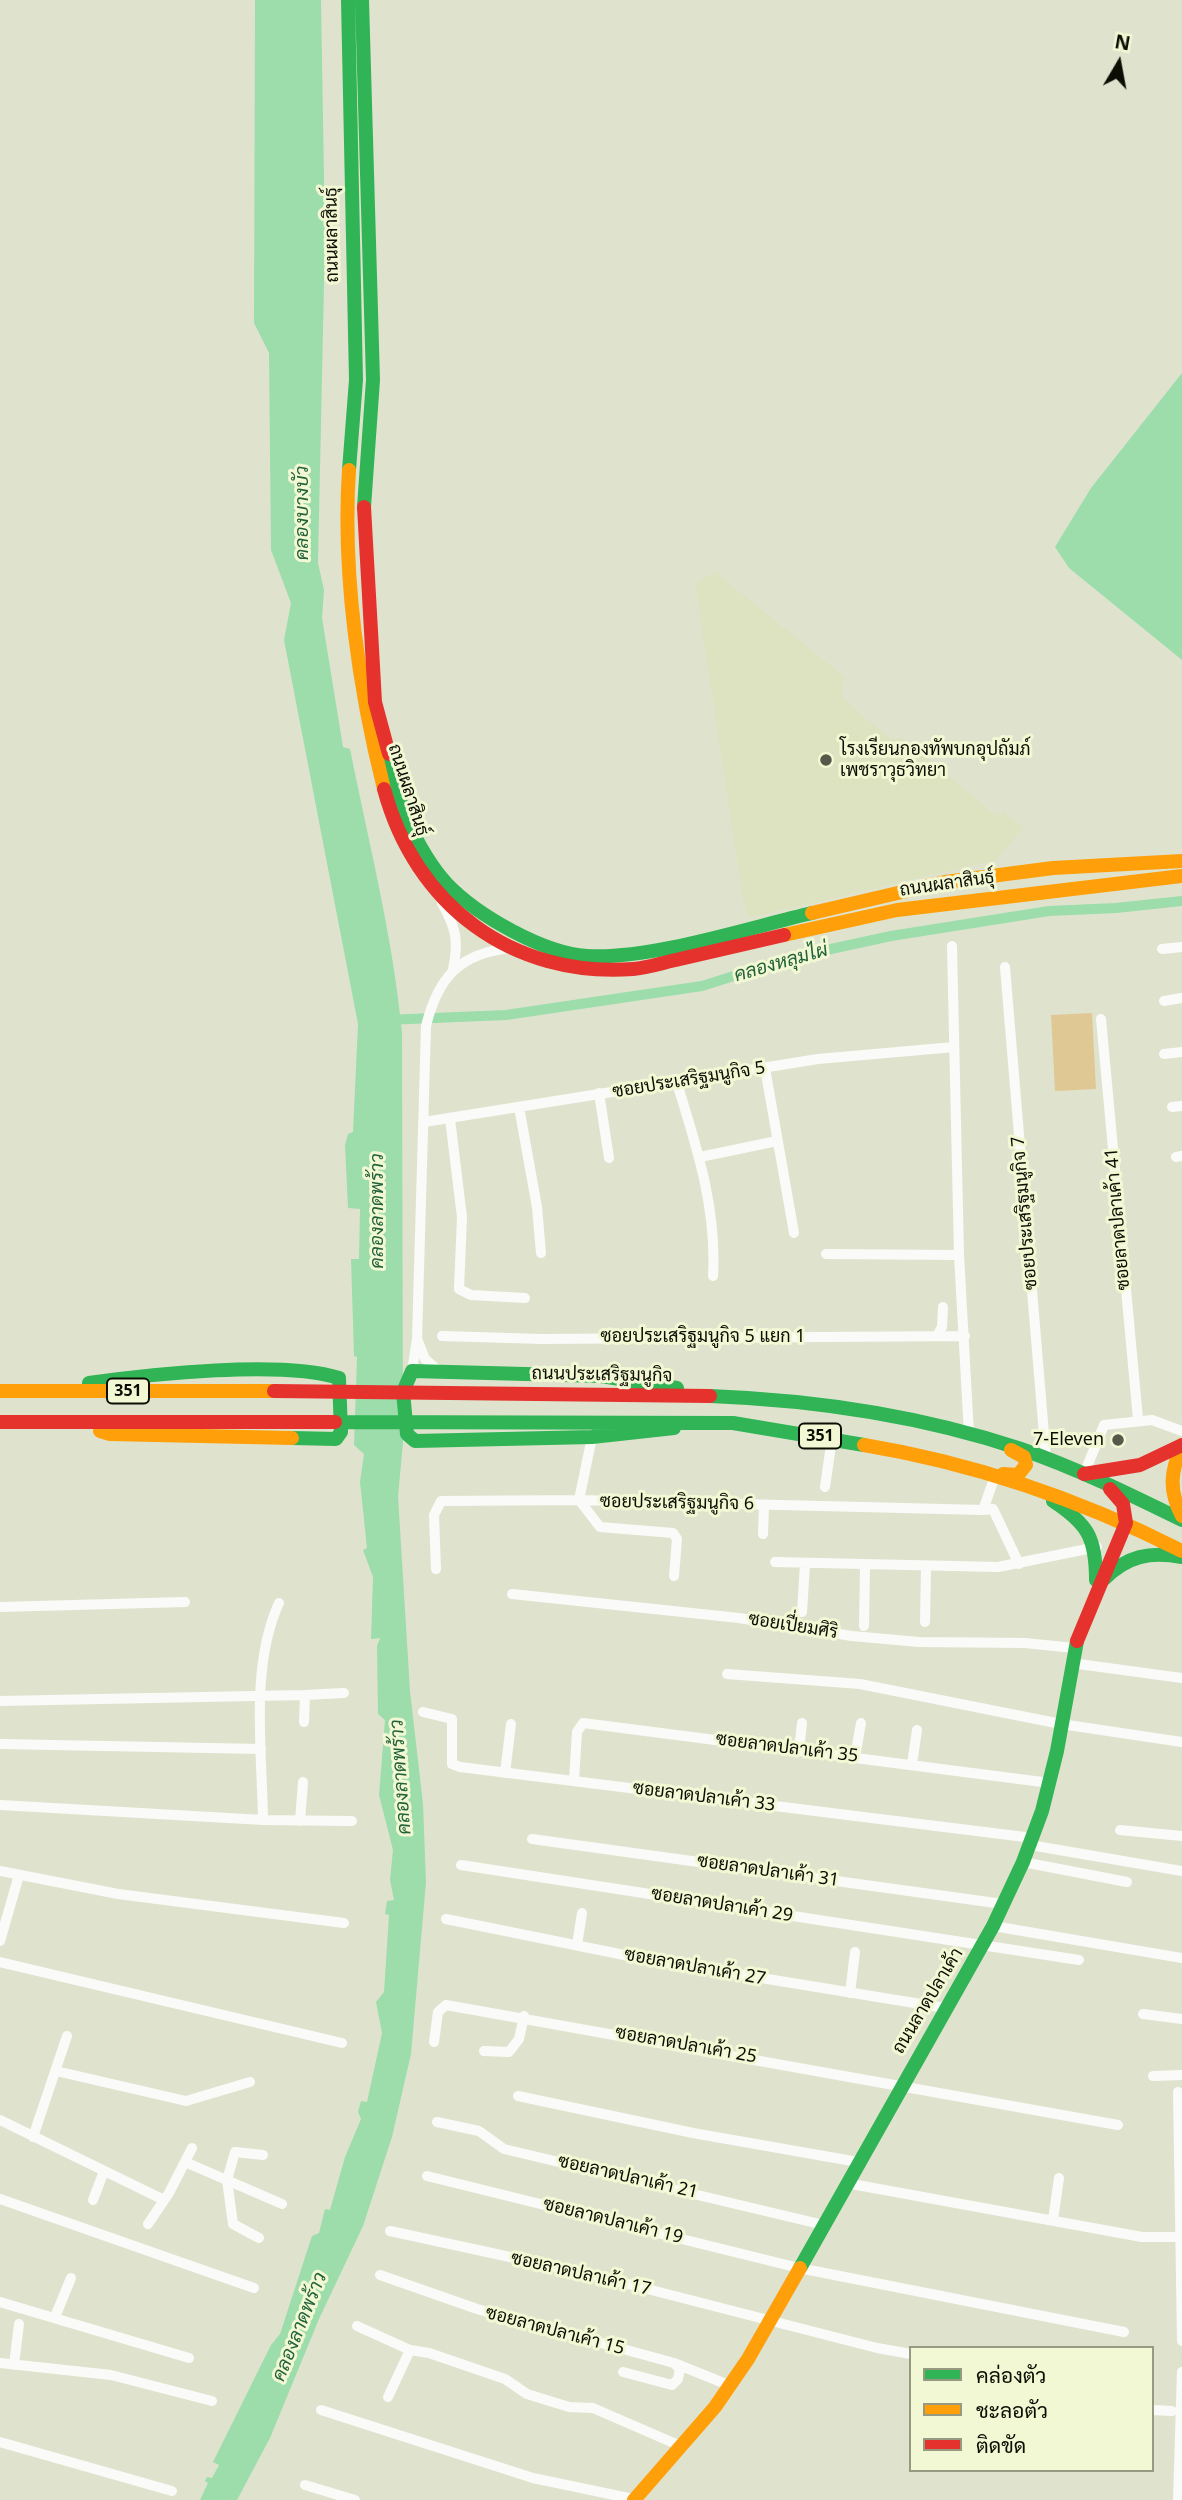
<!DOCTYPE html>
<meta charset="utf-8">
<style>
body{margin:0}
#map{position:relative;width:1182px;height:2500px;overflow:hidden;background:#dfe3ce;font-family:"Noto Sans",Sarabun,sans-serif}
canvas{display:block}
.legend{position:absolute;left:909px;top:2346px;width:245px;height:126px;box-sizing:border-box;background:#f2f8d3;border:2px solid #969a80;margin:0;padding:9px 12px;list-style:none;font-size:21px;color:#0c0d03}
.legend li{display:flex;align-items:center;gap:14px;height:35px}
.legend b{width:35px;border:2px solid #969a80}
.north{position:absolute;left:1084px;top:28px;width:70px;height:70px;-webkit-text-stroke:5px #f2f8d3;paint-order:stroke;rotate:10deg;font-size:19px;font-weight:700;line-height:28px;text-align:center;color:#0c0d03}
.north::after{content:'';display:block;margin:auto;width:24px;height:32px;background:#0c0d03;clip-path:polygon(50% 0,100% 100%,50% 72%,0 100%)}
</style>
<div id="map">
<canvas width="1182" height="2500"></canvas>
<ul class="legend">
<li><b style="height:9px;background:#30b455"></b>คล่องตัว</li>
<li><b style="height:9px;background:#ff9f0a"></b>ชะลอตัว</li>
<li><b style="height:9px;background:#e5322d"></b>ติดขัด</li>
</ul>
<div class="north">N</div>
</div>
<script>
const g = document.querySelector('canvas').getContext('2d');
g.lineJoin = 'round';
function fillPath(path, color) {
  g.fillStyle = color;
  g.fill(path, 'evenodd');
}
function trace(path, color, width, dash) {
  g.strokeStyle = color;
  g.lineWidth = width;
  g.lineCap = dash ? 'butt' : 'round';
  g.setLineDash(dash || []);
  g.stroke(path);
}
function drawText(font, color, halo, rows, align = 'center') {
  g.font = font + ' "Noto Sans",Sarabun,sans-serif';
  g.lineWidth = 6;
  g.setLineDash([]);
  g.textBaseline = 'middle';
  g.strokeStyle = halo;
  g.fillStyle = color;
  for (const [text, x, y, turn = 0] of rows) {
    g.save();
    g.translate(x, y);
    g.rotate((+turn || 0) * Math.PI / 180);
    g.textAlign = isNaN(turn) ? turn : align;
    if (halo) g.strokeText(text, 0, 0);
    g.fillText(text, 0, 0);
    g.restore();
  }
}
fillPath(new Path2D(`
 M 715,572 L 846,678 L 841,686 L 842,696 L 857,711 L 892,739 L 903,738 L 998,817 L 1003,811 L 1023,828 L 996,860 L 749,918 L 744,906 L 695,584 Z`), '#dde3c1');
fillPath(new Path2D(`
 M 1092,1013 L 1096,1089 L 1055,1091 L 1051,1015 Z`), '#e0c894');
fillPath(new Path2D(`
 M 255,0 L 321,0 L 325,237 L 318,563 L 324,590 L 322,618 L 343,747 L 350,749 C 369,844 393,937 402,1033 L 403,1443 L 398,1496 L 410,1691 L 423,1804 L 426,1882 L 411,2054 L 392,2137 L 363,2226 L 319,2319 L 270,2438 L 237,2500 L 200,2500 L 208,2483 L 205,2481 L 207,2477 L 212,2478 L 219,2465 L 213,2462 L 271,2345 L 280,2334 L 312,2236 L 319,2233 L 325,2209 L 330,2210 L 345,2157 L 361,2119 L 358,2112 L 361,2101 L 367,2102 L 382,2033 L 376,2002 L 384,1992 L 389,1915 L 385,1914 L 387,1901 L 394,1900 L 390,1880 L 393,1850 L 379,1795 L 385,1720 L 378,1714 L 377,1646 L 380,1638 L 371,1639 L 373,1577 L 363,1550 L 367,1548 L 360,1482 L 364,1454 L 354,1445 L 357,1357 L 354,1356 L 351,1259 L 359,1259 L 360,1209 L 348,1208 L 345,1145 L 348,1134 L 353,1132 L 358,1024 L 284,640 L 291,603 L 271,550 L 269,353 L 254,323 Z
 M 1182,373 L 1182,660 L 1069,568 L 1055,547 L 1091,488 Z`), '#9cddab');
trace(new Path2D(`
 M 386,1020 L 506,1015 L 702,986 L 794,957 L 891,936 L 1049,911 L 1116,908 L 1182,901`), '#9cddab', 10);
trace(new Path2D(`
 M 442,903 C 456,928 459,941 453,969
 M 952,946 L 959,1255 L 969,1434
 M 1162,949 L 1182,947
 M 1005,967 L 1046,1458
 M 1164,1001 L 1182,998
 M 1101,1019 L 1138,1419
 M 1164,1054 L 1182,1052
 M 765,1068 L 794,1233
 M 676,1080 C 696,1145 717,1207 713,1276
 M 599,1093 L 609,1158
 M 519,1107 L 537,1207 L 541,1253
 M 1172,1107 L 1182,1106
 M 450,1119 L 462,1217 L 459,1289 L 471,1295 L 525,1298
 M 424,1122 L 818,1059 L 954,1047
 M 700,1157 L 777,1141
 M 1176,1157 L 1182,1156
 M 826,1254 L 959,1255
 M 442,1336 L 542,1339 L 965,1336
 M 937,1336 L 942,1327 L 943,1307
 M 418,1341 L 425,1359 L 440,1372
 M 412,1371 L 417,1339 L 426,1026 C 438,977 460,953 511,948
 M 592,1437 L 579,1500 L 600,1527 L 673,1533 L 677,1539 L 674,1576
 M 1084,1474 L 1104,1425 L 1152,1420 L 1182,1431
 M 825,1487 L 832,1438
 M 983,1510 L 993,1509 L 1019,1564
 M 763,1534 L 764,1505
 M 775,1562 L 998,1567 L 1097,1547
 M 436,1569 L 434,1515 L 441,1501 L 579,1500 L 983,1510 L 995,1476
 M 512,1594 L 739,1618 L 852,1636 L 919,1642 L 1025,1643 L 1074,1648
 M 279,1603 C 250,1666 262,1751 263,1820 L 352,1821
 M 0,1607 L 185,1602
 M 802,1612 L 805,1564
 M 925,1622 L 926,1568
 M 864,1626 L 865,1567
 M 1071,1663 L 1182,1678
 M 727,1674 L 860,1684 L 1061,1724 L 1182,1742
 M 305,1695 L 344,1693
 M 0,1701 L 305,1695 L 304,1722
 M 423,1712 L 452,1719 L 452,1764 L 460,1767 L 1033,1838
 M 0,1744 L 261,1749
 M 799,1750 L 802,1723
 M 855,1757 L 861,1723
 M 912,1764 L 917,1730
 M 505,1773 L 511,1724
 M 574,1780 L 577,1732 L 583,1723 L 1050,1783
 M 0,1805 L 263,1820
 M 300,1821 L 303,1782
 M 1120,1830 L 1182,1836
 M 532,1839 L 1003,1904
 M 1030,1845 L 1182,1871
 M 1023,1862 L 1127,1882
 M 461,1865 L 1079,1960
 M 0,1871 L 118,1894 L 344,1923
 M 446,1919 L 639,1958 L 945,2008
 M 993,1926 L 1182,1958
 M 0,1941 L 19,1875
 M 577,1945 L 582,1913
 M 0,1962 L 342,2043
 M 850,1993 L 855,1952
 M 1143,2014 L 1182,2019
 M 434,2042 L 438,2012 L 446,2005 L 1118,2125
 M 484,2051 L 509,2052 L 519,2039 L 524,2016
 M 56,2071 L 186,2101 L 250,2082
 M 1153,2076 L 1182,2075
 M 1178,2092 L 1182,2341
 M 518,2096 L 693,2133 L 858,2162
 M 0,2120 L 164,2200
 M 437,2122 L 479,2131 L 504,2149 L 824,2225
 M 33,2137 L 67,2036
 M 185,2162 L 282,2204
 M 427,2176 L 799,2268 L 1124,2332
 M 846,2183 L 1142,2237 L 1182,2237
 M 0,2199 L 254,2288
 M 93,2200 L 104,2171
 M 1053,2220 L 1059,2178
 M 148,2224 L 169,2193 L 192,2148
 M 390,2231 L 593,2275 L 877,2348 L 911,2354
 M 259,2238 L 233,2224 L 227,2180 L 235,2152 L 263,2155
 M 380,2275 L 477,2309 L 674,2363 L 731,2386
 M 0,2302 L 189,2358
 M 55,2317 L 71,2278
 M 357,2326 L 410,2350 L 429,2353 L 505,2379 L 527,2394 L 569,2407 L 593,2408 L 683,2447
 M 0,2363 L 111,2375 L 212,2401
 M 14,2365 L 19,2324
 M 623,2372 L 672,2385 L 678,2379 L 680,2369 L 674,2363
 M 388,2397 L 410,2350
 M 321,2410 L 533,2478 L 638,2500
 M 1152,2410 L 1172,2411
 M 0,2442 L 172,2491
 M 305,2485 L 355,2500
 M 1178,2500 L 1182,2372`), '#fafbf8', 10);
trace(new Path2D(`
 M 348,0 L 356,380 L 349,470
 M 362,0 L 373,380 L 364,507
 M 389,754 C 394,774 398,796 405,816 C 415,838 430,866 447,884 C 478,916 543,953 587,956 C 650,960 748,928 812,913
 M 89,1383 C 151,1374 281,1360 339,1378 L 341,1432 L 336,1439 L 292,1438
 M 710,1396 C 815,1400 922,1416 1021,1449 C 1076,1468 1129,1494 1182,1520
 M 335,1422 L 733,1423 L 864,1445
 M 674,1428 L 592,1437 L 415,1441 L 407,1434 L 403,1392 L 412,1371 L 601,1376 L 677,1388
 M 1053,1501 C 1088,1524 1096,1538 1096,1580
 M 1104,1579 C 1127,1556 1150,1551 1182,1557
 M 800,2268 L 993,1926 L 1023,1862 L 1042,1811 L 1057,1751 L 1077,1641`), '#30b455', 14);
trace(new Path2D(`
 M 349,470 C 342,573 359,690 384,789
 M 812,913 L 945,882 L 1053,868 L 1182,861
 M 784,935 L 897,910 L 1182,876
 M 0,1391 L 274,1391
 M 100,1431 L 110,1434 L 292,1438
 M 864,1445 C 973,1463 1083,1501 1182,1551
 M 1182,1445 C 1171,1471 1168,1490 1182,1516
 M 1003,1474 L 1018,1475 L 1026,1465 L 1024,1457 L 1011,1450
 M 634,2500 L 715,2407 L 748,2359 L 800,2268`), '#ff9f0a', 14);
trace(new Path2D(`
 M 364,507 L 375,702 L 389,754
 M 384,789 C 415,905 512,978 633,969 C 648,968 665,962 680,959 C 714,951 749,943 784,935
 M 274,1391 L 710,1396
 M 0,1422 L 335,1422
 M 1084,1474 L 1140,1465 L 1182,1445
 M 1077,1641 L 1126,1523 L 1123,1504 L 1110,1489`), '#e5322d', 14);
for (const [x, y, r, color] of [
 [826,760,7,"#56584a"],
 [1118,1440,7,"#56584a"]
]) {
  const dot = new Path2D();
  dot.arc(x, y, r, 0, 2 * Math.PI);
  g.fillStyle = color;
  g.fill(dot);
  trace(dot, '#f2f8d3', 2.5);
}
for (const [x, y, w] of [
 [128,1391,42],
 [820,1436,42]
]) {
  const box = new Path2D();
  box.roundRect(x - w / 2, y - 12.5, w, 25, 5);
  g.fillStyle = '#f2f8d3';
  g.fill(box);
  trace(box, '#0c0d03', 2);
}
drawText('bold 16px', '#0c0d03', null, [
 ["351",128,1391],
 ["351",820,1436]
]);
drawText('18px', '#0c0d03', '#f2f8d3', [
 ["ถนนผลาสินธุ์",332,235,-91],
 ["ถนนผลาสินธุ์",408,790,72],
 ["ถนนผลาสินธุ์",947,884,-8],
 ["ซอยประเสริฐมนูกิจ 5",689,1080,-9],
 ["ซอยประเสริฐมนูกิจ 7",1025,1213,-95],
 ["ซอยลาดปลาเค้า 41",1118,1219,-95],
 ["ซอยประเสริฐมนูกิจ 5 แยก 1",703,1337],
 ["ถนนประเสริฐมนูกิจ",602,1375,1],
 ["ซอยประเสริฐมนูกิจ 6",677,1503,1],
 ["ซอยเปี่ยมศิริ",793,1626,9],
 ["ซอยลาดปลาเค้า 35",787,1748,7],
 ["ซอยลาดปลาเค้า 33",704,1797,7],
 ["ซอยลาดปลาเค้า 31",768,1871,8],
 ["ซอยลาดปลาเค้า 29",722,1905,9],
 ["ซอยลาดปลาเค้า 27",695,1967,10],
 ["ถนนลาดปลาเค้า",928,2001,-59],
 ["ซอยลาดปลาเค้า 25",686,2045,10],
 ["ซอยลาดปลาเค้า 21",628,2177,13],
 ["ซอยลาดปลาเค้า 19",613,2221,14],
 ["ซอยลาดปลาเค้า 17",581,2274,13],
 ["ซอยลาดปลาเค้า 15",555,2331,15]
]);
drawText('18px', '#0c0d03', '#f2f8d3', [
 ["โรงเรียนกองทัพบกอุปถัมภ์",840,750],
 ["เพชราวุธวิทยา",840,771],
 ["7-Eleven",1104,1440,"right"]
], 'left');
drawText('italic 19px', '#22623a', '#f2f8d3', [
 ["คลองบางบัว",303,513,-90],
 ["คลองหลุมไผ่",781,963,-16],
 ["คลองลาดพร้าว",378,1211,-90],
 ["คลองลาดพร้าว",401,1777,-94],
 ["คลองลาดพร้าว",300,2327,-68]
]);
</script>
